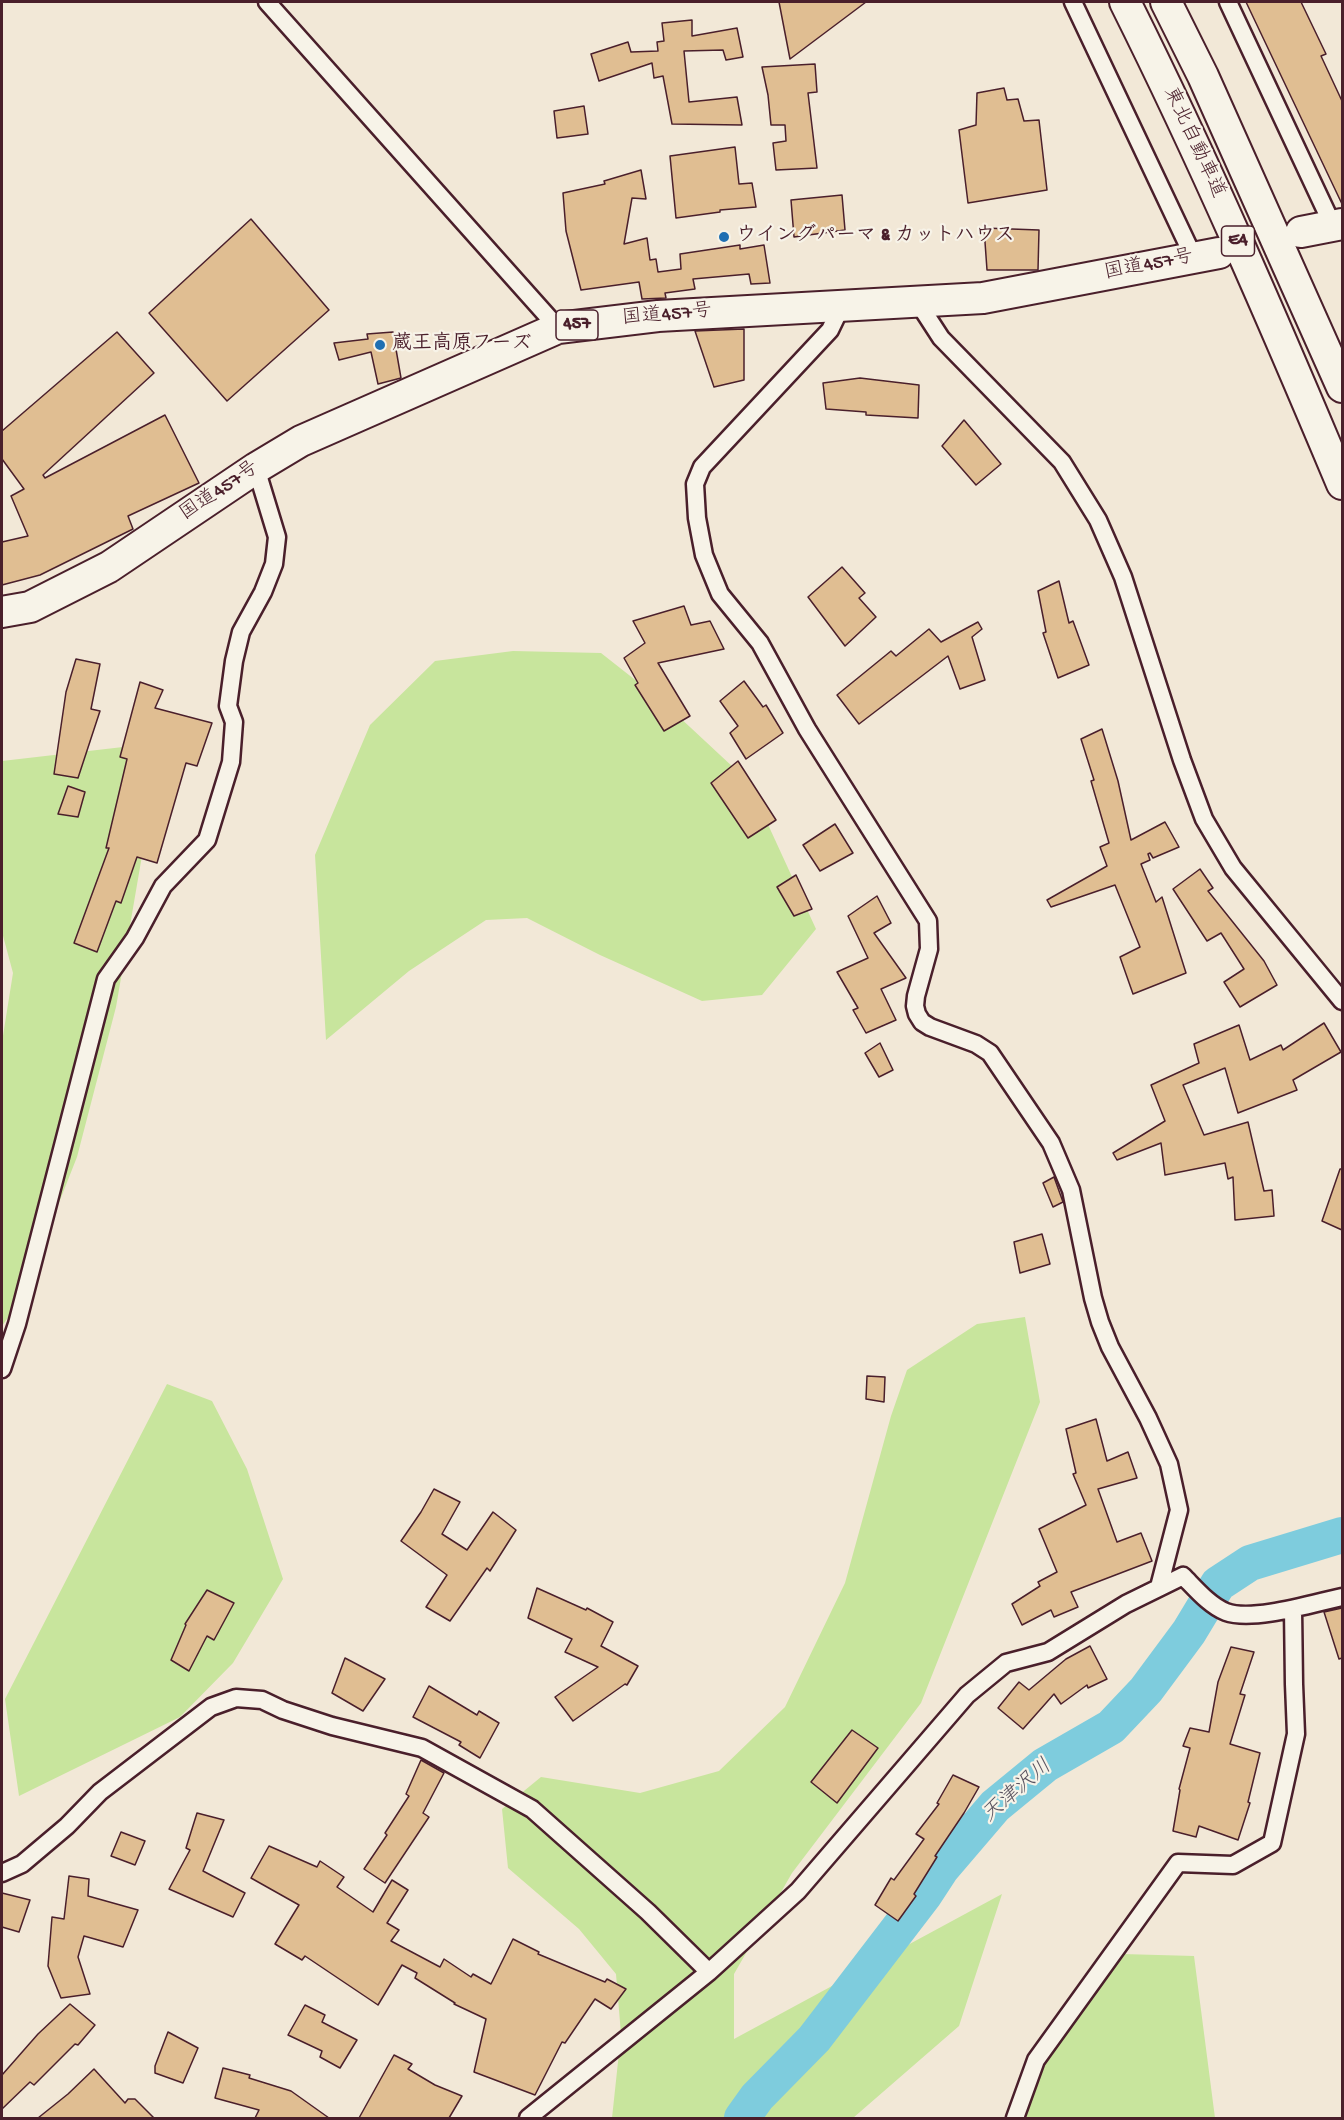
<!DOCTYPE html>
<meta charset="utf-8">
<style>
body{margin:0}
#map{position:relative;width:1344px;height:2120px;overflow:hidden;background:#f2e8d7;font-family:"Gochi Hand",sans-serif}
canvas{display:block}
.frame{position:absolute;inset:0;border:3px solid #4a1f2b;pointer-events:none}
</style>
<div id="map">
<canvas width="1344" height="2120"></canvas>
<div class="frame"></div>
</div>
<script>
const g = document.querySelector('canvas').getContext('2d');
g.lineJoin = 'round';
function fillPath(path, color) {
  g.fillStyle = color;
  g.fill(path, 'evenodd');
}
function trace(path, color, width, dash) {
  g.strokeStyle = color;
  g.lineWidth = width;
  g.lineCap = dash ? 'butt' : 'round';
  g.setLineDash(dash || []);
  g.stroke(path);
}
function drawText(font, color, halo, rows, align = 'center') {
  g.font = font + ' "Gochi Hand","Klee One",sans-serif';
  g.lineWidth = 4.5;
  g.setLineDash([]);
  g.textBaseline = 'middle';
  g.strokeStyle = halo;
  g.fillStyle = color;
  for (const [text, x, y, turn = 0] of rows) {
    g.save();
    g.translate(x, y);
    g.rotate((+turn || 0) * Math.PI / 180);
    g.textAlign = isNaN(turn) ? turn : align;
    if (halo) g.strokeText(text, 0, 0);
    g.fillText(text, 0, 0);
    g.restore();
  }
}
fillPath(new Path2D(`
 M 513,651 L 601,653 L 662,701 L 748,781 L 816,929 L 762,995 L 702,1001 L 600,955 L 527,918 L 486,920 L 409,971 L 326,1040 L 315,855 L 370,725 L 435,661 Z
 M 149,744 L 144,844 L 116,1007 L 77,1157 L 21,1299 L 2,1326 L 2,1042 L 13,973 L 2,932 L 2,761 Z
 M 1025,1317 L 1040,1402 L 921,1703 L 792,1873 L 734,1974 L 734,2039 L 1002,1894 L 959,2026 L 853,2118 L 612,2118 L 621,2034 L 616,1974 L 579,1929 L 508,1868 L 502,1809 L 541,1777 L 640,1793 L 719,1771 L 785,1707 L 845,1583 L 891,1416 L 907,1370 L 977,1324 Z
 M 167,1384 L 212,1401 L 247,1469 L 283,1579 L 233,1663 L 180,1717 L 19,1796 L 5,1699 Z
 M 1122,1954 L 1194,1956 L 1215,2118 L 1026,2118 L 1042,2068 Z`), '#c8e59d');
trace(new Path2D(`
 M 742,2118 L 757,2097 L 814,2039 L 925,1894 L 942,1868 L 995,1806 L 1045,1765 L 1111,1727 L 1146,1690 L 1189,1632 L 1218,1584 L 1250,1563 L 1342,1535`), '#7eccdd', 36);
const building = new Path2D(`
 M 779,2 L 866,2 L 790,59 Z
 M 1246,2 L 1301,2 L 1326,54 L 1321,56 L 1342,101 L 1342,204 Z
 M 692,20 L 692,36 L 737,28 L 743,57 L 726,60 L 723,50 L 684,51 L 689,102 L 737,97 L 742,125 L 672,124 L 663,76 L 654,78 L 652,63 L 599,81 L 591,54 L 628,42 L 631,52 L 658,51 L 657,42 L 664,41 L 662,23 Z
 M 815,64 L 817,92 L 808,93 L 817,168 L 776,170 L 773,143 L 786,141 L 785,125 L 771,125 L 768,95 L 762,67 Z
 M 1004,88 L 1007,100 L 1018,99 L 1024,121 L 1039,120 L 1047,190 L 968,203 L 959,130 L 976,125 L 977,93 Z
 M 584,106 L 588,134 L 557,138 L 554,111 Z
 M 735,147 L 739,184 L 752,183 L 756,207 L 720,210 L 720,212 L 676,218 L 670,156 Z
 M 641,170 L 646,199 L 632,198 L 624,244 L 647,238 L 650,260 L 656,259 L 658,272 L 681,269 L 680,254 L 740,245 L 740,249 L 764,245 L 770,283 L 751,284 L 749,274 L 693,279 L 695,289 L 665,293 L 666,298 L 642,299 L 639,282 L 581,290 L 566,231 L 563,193 L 605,184 L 604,181 Z
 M 842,195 L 845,230 L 794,237 L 791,200 Z
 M 251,219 L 329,310 L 227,401 L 149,313 Z
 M 984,228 L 1039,230 L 1038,270 L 987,270 Z
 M 744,329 L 744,380 L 714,387 L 695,331 Z
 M 117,332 L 154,373 L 43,475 L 45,478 L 165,415 L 199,483 L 128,516 L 133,529 L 40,575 L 2,585 L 2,542 L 28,536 L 11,496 L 24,489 L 2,459 L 2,431 Z
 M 393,332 L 401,378 L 378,384 L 371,352 L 339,360 L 334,343 L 368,339 L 367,334 Z
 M 860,378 L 919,385 L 918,418 L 866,415 L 866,412 L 826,409 L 823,383 Z
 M 964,420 L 1001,464 L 976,485 L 942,446 Z
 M 842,567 L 865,593 L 859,598 L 876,617 L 845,646 L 808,597 Z
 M 1059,581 L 1069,623 L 1073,621 L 1089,665 L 1058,678 L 1043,633 L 1046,632 L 1038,591 Z
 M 684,606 L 691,625 L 710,621 L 724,649 L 658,663 L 690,716 L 664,731 L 635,685 L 638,683 L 624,658 L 645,643 L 633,621 Z
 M 978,622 L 982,629 L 972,637 L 985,680 L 960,689 L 948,656 L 859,724 L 837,695 L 891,651 L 896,656 L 929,629 L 941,642 Z
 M 76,659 L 100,664 L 91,709 L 100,711 L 78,778 L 54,774 L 66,692 Z
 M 744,681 L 763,707 L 766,705 L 783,733 L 746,759 L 730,733 L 738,726 L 720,701 Z
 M 140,682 L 163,690 L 155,708 L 212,723 L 197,766 L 186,763 L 157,863 L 137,857 L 121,903 L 116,901 L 97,952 L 74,943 L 109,848 L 106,848 L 127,759 L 120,757 Z
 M 1102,729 L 1118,781 L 1131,840 L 1165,822 L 1179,847 L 1153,858 L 1150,853 L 1148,854 L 1150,860 L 1141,864 L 1156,902 L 1162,897 L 1186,973 L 1133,994 L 1120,957 L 1140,947 L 1115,885 L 1051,907 L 1047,900 L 1107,866 L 1100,847 L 1109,843 L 1091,781 L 1094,780 L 1081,739 Z
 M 738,761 L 776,820 L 748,838 L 711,783 Z
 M 68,786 L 85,792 L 78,817 L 58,814 Z
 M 835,824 L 853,853 L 820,871 L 803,845 Z
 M 1200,869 L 1213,888 L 1208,891 L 1264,961 L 1277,985 L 1240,1007 L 1224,982 L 1244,969 L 1221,933 L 1207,941 L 1173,889 Z
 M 796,875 L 812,909 L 794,916 L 777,887 Z
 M 877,896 L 891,923 L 874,933 L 906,978 L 881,989 L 896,1020 L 866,1033 L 853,1010 L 858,1008 L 837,972 L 868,958 L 848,916 Z
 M 1324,1023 L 1341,1052 L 1293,1080 L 1297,1090 L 1238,1113 L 1225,1068 L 1183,1085 L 1204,1135 L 1248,1122 L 1264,1191 L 1272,1190 L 1274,1216 L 1235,1220 L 1233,1177 L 1228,1179 L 1225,1163 L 1165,1175 L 1161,1143 L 1117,1160 L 1113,1153 L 1165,1121 L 1151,1085 L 1199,1063 L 1194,1044 L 1239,1025 L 1250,1060 L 1281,1045 L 1283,1050 Z
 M 880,1043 L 893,1070 L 879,1077 L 865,1053 Z
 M 1340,1169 L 1342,1169 L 1342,1230 L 1322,1221 Z
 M 1054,1177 L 1063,1202 L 1053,1207 L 1043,1183 Z
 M 1042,1234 L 1050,1264 L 1020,1273 L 1014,1242 Z
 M 867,1376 L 885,1377 L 884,1402 L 866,1399 Z
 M 1096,1419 L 1107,1461 L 1128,1452 L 1137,1478 L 1098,1489 L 1117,1542 L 1141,1533 L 1152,1561 L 1071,1592 L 1078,1607 L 1054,1617 L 1051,1610 L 1022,1625 L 1012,1604 L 1040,1586 L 1038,1582 L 1057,1572 L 1039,1529 L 1086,1505 L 1073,1474 L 1076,1473 L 1066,1429 Z
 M 434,1489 L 460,1502 L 442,1534 L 467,1550 L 493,1512 L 516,1530 L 490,1571 L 487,1568 L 450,1621 L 426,1607 L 447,1575 L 401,1541 L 421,1512 Z
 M 537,1588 L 586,1610 L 587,1608 L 613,1622 L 601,1646 L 638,1666 L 627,1685 L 625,1684 L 573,1721 L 555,1697 L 598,1667 L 565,1652 L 572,1639 L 528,1618 Z
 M 207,1590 L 234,1603 L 214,1640 L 207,1636 L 189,1671 L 171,1660 L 186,1625 L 185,1624 Z
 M 1342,1608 L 1342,1658 L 1339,1659 L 1324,1612 Z
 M 1090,1646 L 1107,1679 L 1088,1688 L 1087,1685 L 1061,1704 L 1054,1694 L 1023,1729 L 998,1708 L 1019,1682 L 1029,1690 L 1066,1659 Z
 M 1231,1647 L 1254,1652 L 1240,1694 L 1245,1695 L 1230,1744 L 1260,1753 L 1248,1802 L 1250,1803 L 1238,1840 L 1199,1826 L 1196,1837 L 1173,1831 L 1180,1790 L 1179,1789 L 1190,1748 L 1183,1746 L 1190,1728 L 1209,1732 L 1218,1682 Z
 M 345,1658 L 385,1679 L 363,1711 L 332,1693 Z
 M 429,1686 L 477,1715 L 479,1711 L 499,1723 L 480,1758 L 459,1745 L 461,1742 L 413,1717 Z
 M 852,1730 L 878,1748 L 837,1803 L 811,1782 Z
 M 421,1760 L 444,1773 L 423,1813 L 429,1817 L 385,1883 L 364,1869 L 387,1835 L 385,1833 L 409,1796 L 406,1794 Z
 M 953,1775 L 979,1787 L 964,1813 L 935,1856 L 937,1857 L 914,1894 L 916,1896 L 898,1921 L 875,1905 L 891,1878 L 894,1880 L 924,1839 L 916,1834 L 939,1804 L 937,1803 Z
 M 197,1813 L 224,1820 L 203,1871 L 245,1893 L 233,1917 L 169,1889 L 190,1850 L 186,1848 Z
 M 121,1832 L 145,1841 L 135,1865 L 111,1856 Z
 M 269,1846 L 317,1867 L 320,1861 L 344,1877 L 337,1887 L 373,1912 L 392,1880 L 408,1890 L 387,1923 L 399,1930 L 391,1941 L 440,1967 L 444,1959 L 471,1977 L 473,1974 L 491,1984 L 513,1939 L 539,1952 L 538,1954 L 605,1982 L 607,1979 L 626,1989 L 611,2009 L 595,1999 L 565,2043 L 562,2042 L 535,2095 L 474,2072 L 486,2019 L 454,2004 L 455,2003 L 415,1978 L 417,1973 L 402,1965 L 378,2005 L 305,1956 L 302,1960 L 275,1944 L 299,1905 L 251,1878 Z
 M 69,1876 L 89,1879 L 88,1896 L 138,1910 L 123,1947 L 84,1936 L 78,1957 L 90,1994 L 61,1998 L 48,1966 L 52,1917 L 64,1919 Z
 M 2,1893 L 30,1900 L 19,1932 L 2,1927 Z
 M 70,2004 L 95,2025 L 78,2045 L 75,2044 L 34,2085 L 30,2082 L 2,2109 L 2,2075 L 38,2034 Z
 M 305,2005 L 325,2015 L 322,2022 L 357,2040 L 340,2068 L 320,2057 L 322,2051 L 288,2035 Z
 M 168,2032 L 198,2048 L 183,2083 L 155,2073 L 155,2066 Z
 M 394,2055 L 412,2064 L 408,2069 L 435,2085 L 462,2096 L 449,2118 L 359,2118 Z
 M 223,2068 L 250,2075 L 249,2078 L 291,2091 L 329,2118 L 255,2118 L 259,2110 L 215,2098 Z
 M 94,2069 L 125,2103 L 128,2099 L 135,2099 L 154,2118 L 38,2118 L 68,2094 Z`);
fillPath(building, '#e0be92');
trace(building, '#4a1f2b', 1.5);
const street = new Path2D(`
 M 267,2 L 558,328
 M 1073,2 L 1194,258
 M 1228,2 L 1333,226
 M 917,301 L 941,338 L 1062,462 L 1098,520 L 1123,577 L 1182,760 L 1204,819 L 1233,868 L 1342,1001
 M 842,305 L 830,330 L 702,467 L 695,484 L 697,518 L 704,555 L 720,594 L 760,643 L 807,729 L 928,921 L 929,949 L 916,996 L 915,1006 L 917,1014 L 922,1022 L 930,1027 L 976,1044 L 990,1053 L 1051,1143 L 1071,1190 L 1093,1298 L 1100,1322 L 1110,1347 L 1148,1418 L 1169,1464 L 1179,1510 L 1159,1587
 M 2,1369 L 17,1324 L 106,979 L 135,938 L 163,886 L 207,840 L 231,762 L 234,722 L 228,706 L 234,661 L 241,632 L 263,592 L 274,564 L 277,537 L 256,468
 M 2,1873 L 22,1864 L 67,1826 L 100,1792 L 211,1707 L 236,1698 L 262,1700 L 283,1710 L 332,1726 L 422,1748 L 532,1809 L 648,1912 L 709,1972
 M 528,2118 L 709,1972 L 798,1891 L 967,1695 L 1006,1663 L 1048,1652 L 1126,1604 L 1183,1576 C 1195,1588 1210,1606 1226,1612 C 1253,1622 1314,1603 1342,1597
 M 1015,2118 L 1036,2060 L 1178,1863 L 1233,1865 L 1272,1843 L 1296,1734 L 1294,1684 L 1293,1609`);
const highway = new Path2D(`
 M 1125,2 C 1204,160 1274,322 1342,484
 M 1166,2 L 1203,76 L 1342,387
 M 1301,232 L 1342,224
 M 2,612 L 30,607 L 109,567 L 256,468 L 301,441 L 558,328 L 658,316 L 983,298 L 1219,253`);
trace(street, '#4a1f2b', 21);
trace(highway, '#4a1f2b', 34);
trace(street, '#f7f3e8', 16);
trace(highway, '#f7f3e8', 30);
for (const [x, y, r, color] of [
 [724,237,6,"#1f6fb2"],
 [380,345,6,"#1f6fb2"]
]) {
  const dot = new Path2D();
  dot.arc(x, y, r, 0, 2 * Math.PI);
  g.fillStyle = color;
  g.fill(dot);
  trace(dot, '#f7f3e8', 2);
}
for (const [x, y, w] of [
 [1238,241,33],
 [577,325,42]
]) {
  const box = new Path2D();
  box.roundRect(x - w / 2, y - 15, w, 30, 4.5);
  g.fillStyle = '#f7f3e8';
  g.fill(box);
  trace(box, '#4a1f2b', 1.5);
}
drawText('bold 18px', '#4a1f2b', null, [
 ["E4",1238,241],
 ["457",577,325]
]);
drawText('20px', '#4a1f2b', '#f7f3e8', [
 ["東北自動車道",1193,143,65],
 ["国道457号",1149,266,-11],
 ["国道457号",667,316,-5],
 ["国道457号",220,492,-34]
]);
drawText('bold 20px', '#4a1f2b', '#f7f3e8', [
 ["ウイングパーマ & カットハウス",736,237],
 ["蔵王高原フーズ",392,345]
], 'left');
drawText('italic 21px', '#5a5360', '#f7f3e8', [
 ["天津沢川",1018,1792,-41]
]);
</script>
